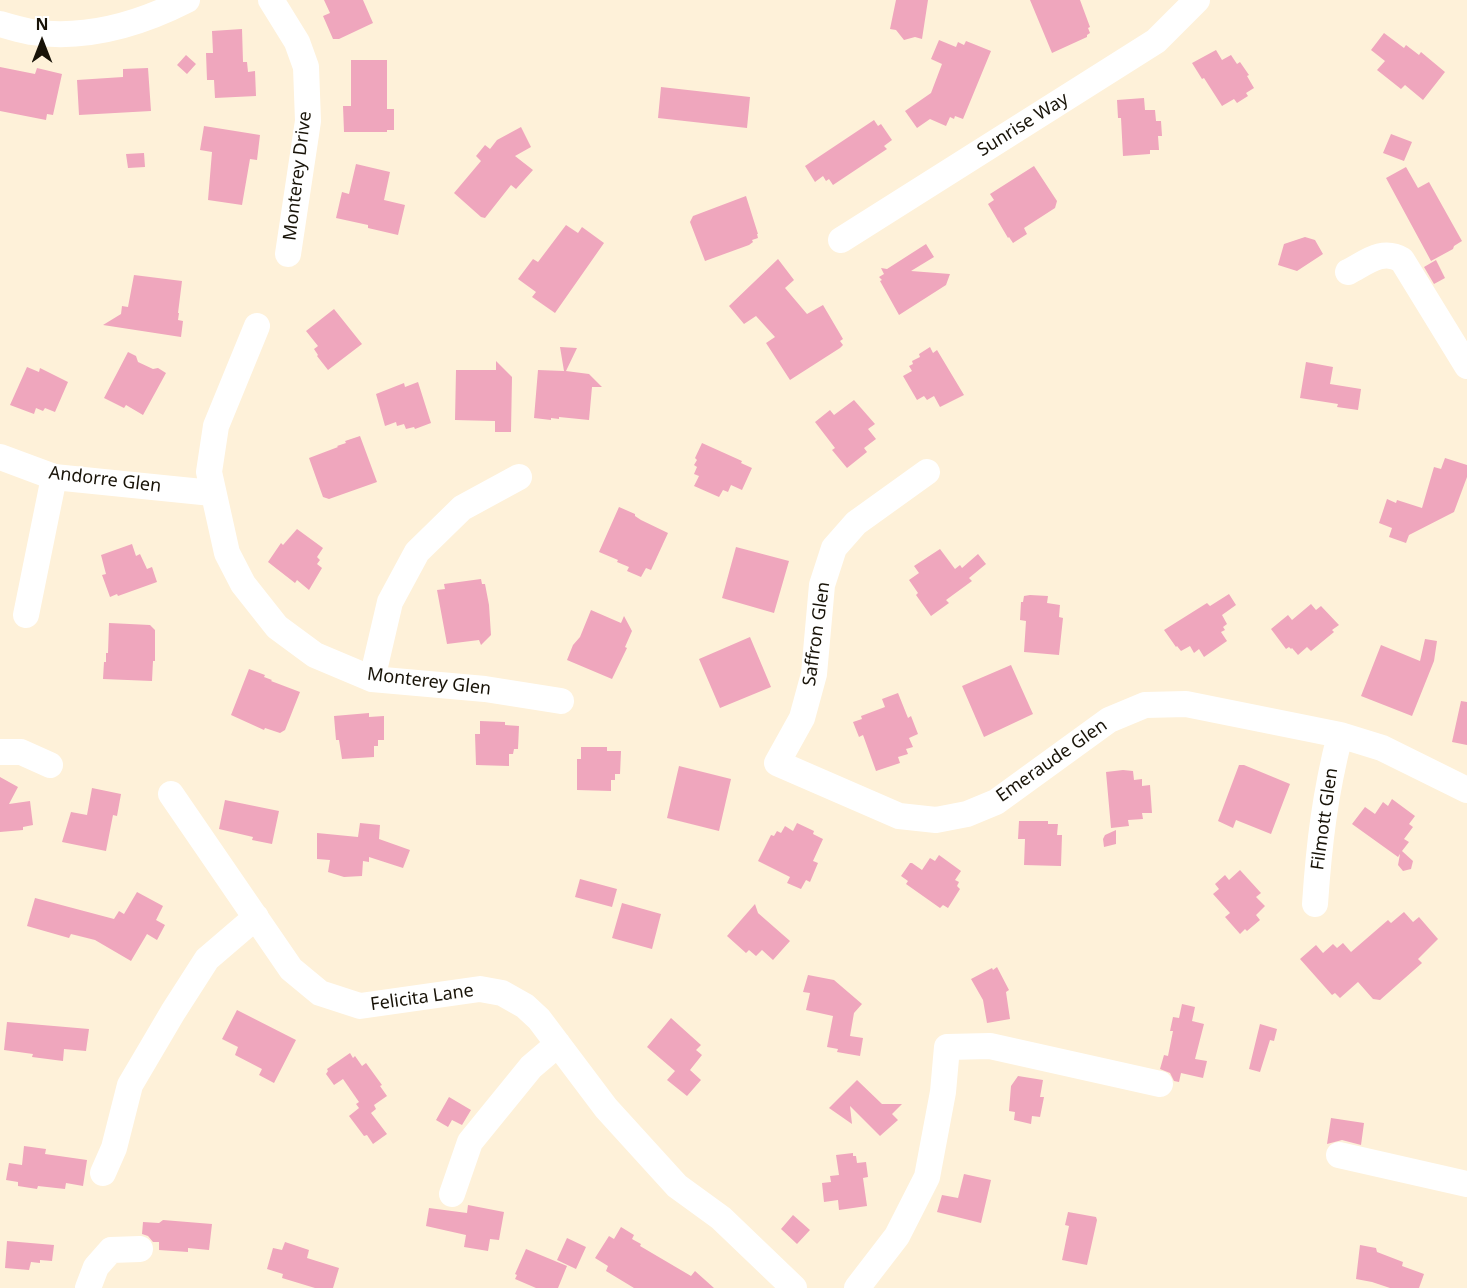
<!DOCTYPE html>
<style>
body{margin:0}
#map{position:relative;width:1467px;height:1288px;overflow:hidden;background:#fef1d9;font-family:"Noto Sans",sans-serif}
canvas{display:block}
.north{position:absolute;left:12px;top:12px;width:60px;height:60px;-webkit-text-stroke:4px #fff;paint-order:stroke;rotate:0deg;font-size:16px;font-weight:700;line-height:24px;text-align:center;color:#181308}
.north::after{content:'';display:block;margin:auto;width:21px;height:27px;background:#181308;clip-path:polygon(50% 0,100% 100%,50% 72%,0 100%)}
</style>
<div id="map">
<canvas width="1467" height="1288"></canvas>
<div class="north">N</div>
</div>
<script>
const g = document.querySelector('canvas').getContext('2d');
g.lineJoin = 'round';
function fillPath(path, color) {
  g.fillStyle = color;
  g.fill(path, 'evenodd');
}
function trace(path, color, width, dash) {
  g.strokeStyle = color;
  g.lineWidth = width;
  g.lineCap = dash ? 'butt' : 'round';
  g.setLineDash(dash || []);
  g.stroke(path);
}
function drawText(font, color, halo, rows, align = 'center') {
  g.font = font + ' "Noto Sans",sans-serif';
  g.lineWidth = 4.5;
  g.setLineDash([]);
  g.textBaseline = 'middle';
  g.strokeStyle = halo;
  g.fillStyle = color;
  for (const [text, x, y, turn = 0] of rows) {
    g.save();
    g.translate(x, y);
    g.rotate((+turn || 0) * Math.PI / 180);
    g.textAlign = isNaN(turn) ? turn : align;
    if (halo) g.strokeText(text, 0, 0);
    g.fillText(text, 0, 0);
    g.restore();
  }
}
fillPath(new Path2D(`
 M 324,0 L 363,0 L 373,23 L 339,39 L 333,39 L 323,16 L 330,13 Z
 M 896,0 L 928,0 L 922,39 L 915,37 L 904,40 L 896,30 L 890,29 Z
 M 1030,0 L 1080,0 L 1090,27 L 1088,28 L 1090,33 L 1087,35 L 1087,37 L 1052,53 Z
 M 242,29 L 243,62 L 247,62 L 248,72 L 255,71 L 256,96 L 215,98 L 214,80 L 207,80 L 206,53 L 213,53 L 212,31 Z
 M 1384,33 L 1404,48 L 1406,45 L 1419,55 L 1421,52 L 1445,72 L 1423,100 L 1405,85 L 1401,89 L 1377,70 L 1385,61 L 1371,50 Z
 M 939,40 L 956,47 L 958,42 L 964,45 L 966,41 L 991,51 L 963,119 L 955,116 L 954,119 L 950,117 L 946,126 L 930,119 L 917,128 L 905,111 L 931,93 L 942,64 L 931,59 Z
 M 1216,50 L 1222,60 L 1231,55 L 1237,64 L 1240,62 L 1249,75 L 1247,76 L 1254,88 L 1246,93 L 1248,96 L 1237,103 L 1234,99 L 1222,106 L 1204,78 L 1202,79 L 1192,63 Z
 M 186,55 L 196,64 L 187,74 L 177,65 Z
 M 351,60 L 387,60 L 387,109 L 394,109 L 394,130 L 387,130 L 387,132 L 344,132 L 343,106 L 351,106 Z
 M 0,67 L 35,74 L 37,68 L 62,74 L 53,115 L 47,114 L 46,120 L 0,111 Z
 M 148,68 L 151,111 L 79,115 L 77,80 L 123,77 L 123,69 Z
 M 661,87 L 750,97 L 747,128 L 658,118 Z
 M 1144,98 L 1145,110 L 1155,110 L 1156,121 L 1161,121 L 1162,136 L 1158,136 L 1159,150 L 1150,150 L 1150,154 L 1123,156 L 1121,118 L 1118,118 L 1117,100 Z
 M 874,120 L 878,126 L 881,124 L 892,140 L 884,146 L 887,149 L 833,185 L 829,179 L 826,181 L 823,176 L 815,182 L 805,166 Z
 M 204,126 L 260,135 L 257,160 L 250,159 L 242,205 L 208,200 L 212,152 L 200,150 Z
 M 521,127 L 531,147 L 515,156 L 533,170 L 516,189 L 511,185 L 485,218 L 481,217 L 454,193 L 481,161 L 476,156 L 485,145 L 490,149 L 497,140 Z
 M 1391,134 L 1412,142 L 1404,161 L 1383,153 Z
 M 144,153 L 145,167 L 128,168 L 126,154 Z
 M 356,164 L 390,172 L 384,200 L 405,205 L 398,235 L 368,228 L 368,225 L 336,218 L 342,192 L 349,194 Z
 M 1034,166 L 1057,201 L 1055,208 L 1024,228 L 1027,234 L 1013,243 L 1009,237 L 1008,238 L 988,204 L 994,200 L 990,194 Z
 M 1406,167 L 1418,188 L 1429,182 L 1462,241 L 1454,246 L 1453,249 L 1431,261 L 1386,178 Z
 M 746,196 L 758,234 L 757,234 L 758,238 L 752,240 L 753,242 L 749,245 L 705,261 L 690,222 L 693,216 Z
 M 566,225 L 578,233 L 582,227 L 604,243 L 555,313 L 532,297 L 536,292 L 518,279 L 533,259 L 538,262 Z
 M 1305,237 L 1315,240 L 1323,254 L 1297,271 L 1278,265 L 1284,244 Z
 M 926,244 L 934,257 L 911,271 L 950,274 L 946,285 L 899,315 L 880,281 L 882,280 L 879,277 L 884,274 L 881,268 L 887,269 Z
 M 778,259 L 794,280 L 785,288 L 807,314 L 823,305 L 843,339 L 840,341 L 843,345 L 840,348 L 790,380 L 766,343 L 775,337 L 756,316 L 744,324 L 729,306 Z
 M 1436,260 L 1445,278 L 1434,284 L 1424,267 Z
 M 134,275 L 182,281 L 178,313 L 179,313 L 178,320 L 183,321 L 181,337 L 103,325 L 121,314 L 122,306 L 128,307 Z
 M 334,309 L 362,344 L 328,370 L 317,356 L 318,355 L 314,349 L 318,346 L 306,331 Z
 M 560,347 L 577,348 L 566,371 L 589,374 L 602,387 L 592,387 L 589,420 L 559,417 L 559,419 L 551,418 L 551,420 L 534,418 L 538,370 L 564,371 Z
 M 930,347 L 933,353 L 937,350 L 964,395 L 940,407 L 934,396 L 927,400 L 924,396 L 917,400 L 903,376 L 912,371 L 909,366 L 913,364 L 912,361 L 920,357 L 919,354 Z
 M 128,352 L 136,356 L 138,362 L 153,369 L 158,368 L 166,373 L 143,415 L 126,405 L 124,408 L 104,398 Z
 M 496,361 L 512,377 L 511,432 L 495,432 L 495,421 L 455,420 L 456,370 L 496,370 Z
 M 1306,362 L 1333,367 L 1330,384 L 1361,389 L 1358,410 L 1337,407 L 1338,404 L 1300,398 Z
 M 27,367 L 39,372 L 40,368 L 68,382 L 55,412 L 45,408 L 43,411 L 36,408 L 34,414 L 10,405 Z
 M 418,382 L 431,423 L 415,429 L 414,427 L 406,429 L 404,424 L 397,426 L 396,422 L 385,426 L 376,394 L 404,383 L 405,387 Z
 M 854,400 L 875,424 L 868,429 L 876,439 L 864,448 L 867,452 L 847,468 L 832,450 L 835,448 L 815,422 L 830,410 L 834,415 Z
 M 360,436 L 377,482 L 329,499 L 323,497 L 309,458 L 338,447 L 337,446 L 346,443 L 345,441 Z
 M 702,443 L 742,461 L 741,463 L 752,468 L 742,490 L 731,485 L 728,492 L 723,490 L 719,497 L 694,486 L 699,476 L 694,474 L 697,467 L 694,465 L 697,460 L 695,458 Z
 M 1445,458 L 1467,465 L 1467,477 L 1454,512 L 1409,535 L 1406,543 L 1389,537 L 1392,528 L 1379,523 L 1387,499 L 1396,503 L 1397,500 L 1422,508 L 1434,467 L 1441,469 Z
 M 619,507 L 635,514 L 635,516 L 641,520 L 668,533 L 651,570 L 646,568 L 641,577 L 627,571 L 629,567 L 617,562 L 618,560 L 599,552 Z
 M 297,529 L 323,548 L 317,557 L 320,560 L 317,564 L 322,568 L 309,590 L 297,580 L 295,583 L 268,562 L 281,543 L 283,545 Z
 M 132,544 L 136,556 L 140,554 L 147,569 L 152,567 L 157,582 L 118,596 L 117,594 L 110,597 L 102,575 L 106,574 L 101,555 Z
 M 736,547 L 789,561 L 774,613 L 722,598 Z
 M 940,549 L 955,569 L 960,565 L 962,568 L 978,554 L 986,564 L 969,578 L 972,581 L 946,600 L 949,603 L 931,616 L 916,595 L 918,593 L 909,580 L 919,573 L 914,566 Z
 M 481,579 L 482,584 L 485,584 L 489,605 L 491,635 L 481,645 L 479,640 L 447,644 L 437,590 L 445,589 L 444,584 Z
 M 1229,594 L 1236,605 L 1222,615 L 1227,624 L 1223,627 L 1225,630 L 1221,632 L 1227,641 L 1204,657 L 1199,649 L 1194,653 L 1190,646 L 1181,651 L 1177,646 L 1176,647 L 1164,630 L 1207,603 L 1210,606 Z
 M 1030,595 L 1048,596 L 1047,603 L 1060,605 L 1059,617 L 1063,618 L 1059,655 L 1024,652 L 1026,621 L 1020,620 L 1021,602 L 1023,602 L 1024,596 Z
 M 1311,604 L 1316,610 L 1321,606 L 1339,625 L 1332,630 L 1334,632 L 1311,651 L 1307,647 L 1298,655 L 1292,648 L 1291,649 L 1289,647 L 1286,649 L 1271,629 L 1288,615 L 1292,620 Z
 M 591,610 L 621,623 L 624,616 L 632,631 L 625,647 L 627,648 L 612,679 L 567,660 L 573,645 L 580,637 Z
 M 109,623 L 150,625 L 155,630 L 155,661 L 153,661 L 152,681 L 103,679 L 104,662 L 106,662 L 106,653 L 108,653 Z
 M 750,637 L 771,687 L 720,708 L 699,659 Z
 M 1425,639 L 1437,641 L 1434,661 L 1412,716 L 1361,696 L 1381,645 L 1420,661 Z
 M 1011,665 L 1033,714 L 984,737 L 962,686 Z
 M 249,669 L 265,675 L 264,677 L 272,680 L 271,681 L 300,692 L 285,730 L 280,733 L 265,728 L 264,730 L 231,715 Z
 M 898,693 L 908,718 L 911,716 L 918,734 L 909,738 L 913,747 L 906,749 L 908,754 L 898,757 L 900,763 L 876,771 L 863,735 L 859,737 L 853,722 L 862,719 L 861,716 L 885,707 L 882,699 Z
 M 1461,701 L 1467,702 L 1467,745 L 1452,742 Z
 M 369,713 L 369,717 L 384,716 L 384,740 L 378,740 L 378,746 L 374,746 L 374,757 L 342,759 L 339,740 L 336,740 L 334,716 Z
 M 480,721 L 505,722 L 505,725 L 519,726 L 518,749 L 514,749 L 513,754 L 509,754 L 509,766 L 476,765 L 475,734 L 480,734 Z
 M 581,747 L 607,747 L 607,751 L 621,751 L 620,774 L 615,774 L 615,780 L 611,780 L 611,791 L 577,790 L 577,759 L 581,759 Z
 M 1239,765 L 1244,765 L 1290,784 L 1271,834 L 1236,820 L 1233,828 L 1218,821 Z
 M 679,766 L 731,779 L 719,831 L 667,818 Z
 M 1123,770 L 1133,771 L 1134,780 L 1142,779 L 1142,786 L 1150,785 L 1152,813 L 1142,813 L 1143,819 L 1128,820 L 1129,826 L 1111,828 L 1106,772 Z
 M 0,777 L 18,787 L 9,804 L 30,801 L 33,825 L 23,827 L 23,830 L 0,832 Z
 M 92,788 L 121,794 L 117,816 L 113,815 L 106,851 L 62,842 L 71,812 L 87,815 Z
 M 1392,799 L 1415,816 L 1409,824 L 1413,827 L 1404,839 L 1409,842 L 1402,851 L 1413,861 L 1411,869 L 1403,871 L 1398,865 L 1400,854 L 1398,857 L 1352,824 L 1365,807 L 1375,814 L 1383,802 L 1388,806 Z
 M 225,800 L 279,811 L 272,844 L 252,840 L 253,837 L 219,829 Z
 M 1019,821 L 1048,821 L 1048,824 L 1058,824 L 1057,835 L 1062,835 L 1061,866 L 1024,865 L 1025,839 L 1018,839 Z
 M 360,823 L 380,825 L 379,839 L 410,850 L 403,868 L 369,857 L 369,862 L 363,861 L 362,876 L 344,877 L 328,872 L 330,860 L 317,859 L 317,833 L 358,837 Z
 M 797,823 L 814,831 L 813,834 L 823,839 L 813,861 L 818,863 L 810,882 L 806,880 L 801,889 L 787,883 L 790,877 L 758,861 L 771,835 L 774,836 L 777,831 L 781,833 L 785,826 L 793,831 Z
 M 1116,830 L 1116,844 L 1104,847 L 1103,839 L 1105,835 Z
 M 939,855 L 961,871 L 955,880 L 959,882 L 957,886 L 960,889 L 948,908 L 943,905 L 940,908 L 906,884 L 908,881 L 901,876 L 910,863 L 912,863 L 922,870 L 930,858 L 935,861 Z
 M 1240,870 L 1261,893 L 1256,897 L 1265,906 L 1256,915 L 1260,920 L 1247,931 L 1245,929 L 1240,934 L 1225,917 L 1230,913 L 1213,894 L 1219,889 L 1215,884 L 1225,875 L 1229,880 Z
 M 580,879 L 617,889 L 612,907 L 575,897 Z
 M 137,892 L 163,906 L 156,920 L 165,925 L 157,940 L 147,934 L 131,961 L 95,940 L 71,934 L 69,938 L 27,926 L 35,898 L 114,919 L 119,911 L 124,914 Z
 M 622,903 L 661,914 L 652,949 L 612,938 Z
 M 755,904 L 758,913 L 790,941 L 773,960 L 762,950 L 756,956 L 749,950 L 746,953 L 727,936 Z
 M 1404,912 L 1413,922 L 1419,917 L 1438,939 L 1418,959 L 1422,963 L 1380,1000 L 1373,999 L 1358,982 L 1340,998 L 1335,993 L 1332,995 L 1300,959 L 1316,945 L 1323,953 L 1333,944 L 1337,948 L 1343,943 L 1351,952 L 1388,920 L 1391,923 Z
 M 997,967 L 1009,990 L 1006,992 L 1010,1019 L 987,1023 L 983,1000 L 971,979 L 992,968 L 993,970 Z
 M 808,975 L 834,980 L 862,1004 L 854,1013 L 850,1036 L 863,1038 L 860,1056 L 837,1052 L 838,1049 L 827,1047 L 833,1016 L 806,1010 L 810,993 L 803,992 Z
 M 1182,1004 L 1195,1007 L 1192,1021 L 1204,1024 L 1195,1059 L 1207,1061 L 1203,1078 L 1181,1073 L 1179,1082 L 1174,1081 L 1170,1073 L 1160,1069 L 1164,1055 L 1168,1056 L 1173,1031 L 1170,1031 L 1173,1017 L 1179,1018 Z
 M 237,1010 L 296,1040 L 274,1083 L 259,1075 L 262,1069 L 235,1055 L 238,1047 L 222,1039 Z
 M 671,1018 L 701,1045 L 696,1050 L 702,1055 L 690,1070 L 701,1080 L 687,1096 L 667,1080 L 675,1071 L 647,1047 Z
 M 7,1022 L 89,1029 L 86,1051 L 64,1049 L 63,1061 L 32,1057 L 33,1054 L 4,1050 Z
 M 1260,1024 L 1277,1029 L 1274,1041 L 1270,1040 L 1260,1072 L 1249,1069 Z
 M 350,1053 L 353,1058 L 355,1056 L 362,1066 L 366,1063 L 382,1085 L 380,1086 L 387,1096 L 374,1105 L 376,1109 L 371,1113 L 387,1134 L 373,1144 L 367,1135 L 364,1136 L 349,1116 L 359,1108 L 356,1104 L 359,1102 L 343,1079 L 334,1085 L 326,1074 L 328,1071 L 327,1069 Z
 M 1018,1076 L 1043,1080 L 1040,1097 L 1044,1097 L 1040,1117 L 1032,1116 L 1031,1124 L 1014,1120 L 1015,1112 L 1009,1111 L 1011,1086 Z
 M 857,1080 L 882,1104 L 902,1104 L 892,1114 L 898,1120 L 880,1136 L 850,1106 L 852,1124 L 829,1108 Z
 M 449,1097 L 471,1110 L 462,1125 L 452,1120 L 448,1127 L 436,1120 Z
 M 1331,1118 L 1364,1123 L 1361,1145 L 1342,1140 L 1327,1144 Z
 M 24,1146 L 46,1149 L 45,1154 L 87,1160 L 83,1186 L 66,1183 L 65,1189 L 38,1186 L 37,1189 L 18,1186 L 18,1182 L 6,1180 L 9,1163 L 22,1165 Z
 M 853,1153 L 853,1156 L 856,1156 L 857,1163 L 866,1162 L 868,1177 L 863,1178 L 867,1206 L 839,1210 L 838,1200 L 824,1202 L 822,1183 L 831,1182 L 830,1176 L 839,1175 L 836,1155 Z
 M 964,1174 L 991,1180 L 981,1223 L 937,1212 L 942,1195 L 958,1198 Z
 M 468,1205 L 504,1212 L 499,1240 L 490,1239 L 488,1251 L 464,1247 L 466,1235 L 426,1226 L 429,1208 L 467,1213 Z
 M 1068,1212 L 1096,1217 L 1097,1220 L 1087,1265 L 1062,1260 L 1069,1226 L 1065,1225 Z
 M 793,1215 L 810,1230 L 797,1244 L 781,1229 Z
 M 163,1220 L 212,1224 L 209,1250 L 188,1248 L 188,1252 L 159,1250 L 159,1242 L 153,1242 L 148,1236 L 142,1234 L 143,1222 L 159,1223 Z
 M 621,1227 L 634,1235 L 632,1239 L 641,1244 L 640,1246 L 691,1276 L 695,1271 L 714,1288 L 634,1288 L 606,1271 L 608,1266 L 595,1258 L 609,1236 L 614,1239 Z
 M 567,1238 L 586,1247 L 576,1269 L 557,1260 Z
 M 7,1241 L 54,1245 L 52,1261 L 40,1260 L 40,1263 L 31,1262 L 29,1270 L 5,1268 Z
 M 285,1242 L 309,1250 L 307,1258 L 339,1268 L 333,1288 L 315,1288 L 282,1278 L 283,1274 L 267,1269 L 273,1248 L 282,1250 Z
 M 1360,1245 L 1376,1248 L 1377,1252 L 1403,1262 L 1402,1266 L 1424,1274 L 1419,1288 L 1390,1288 L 1372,1282 L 1356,1279 Z
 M 526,1249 L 567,1266 L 558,1288 L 536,1288 L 515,1279 L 517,1275 L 515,1274 Z`), '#efa6bd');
trace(new Path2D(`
 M 271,0 L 297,42 L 306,67 L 308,121 L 288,254
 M 0,24 C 10,27 21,30 31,32 C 85,40 140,24 187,0
 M 841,240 L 1156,41 L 1197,0
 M 1348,272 C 1366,263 1382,248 1402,260 L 1467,366
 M 257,326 L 216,426 L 209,472 L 227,553 L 243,584 L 277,627 L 315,655 L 372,679 L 485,689 L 561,701
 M 0,457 L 54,477 L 212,493
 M 927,472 L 856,523 L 834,548 L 822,585 L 814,674 L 802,718 L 777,763 L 899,816 L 936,820 L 967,814 L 996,802 L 1109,720 L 1145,705 L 1186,704 L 1340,735 L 1382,748 L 1467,790
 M 26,615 L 54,477
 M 372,679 L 390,602 L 417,552 L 462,508 L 519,477
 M 0,752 L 21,752 L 50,765
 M 171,794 L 291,969 L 320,993 L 360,1006 L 480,989 L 502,993 L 525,1006 L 539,1019 L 606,1108 L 677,1186 L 721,1218 L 794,1288
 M 1315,904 C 1319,844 1325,794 1340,735
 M 1339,1155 L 1467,1184
 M 103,1173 L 114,1148 L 130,1085 L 173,1012 L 207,959 L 256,917
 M 452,1194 L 470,1142 L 531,1067 L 558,1044
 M 88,1288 L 96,1267 L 111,1250 L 140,1249
 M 857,1288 L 897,1236 L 927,1177 L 943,1092 L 947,1047 L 990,1046 L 1160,1084`), '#fff', 26);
drawText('18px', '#181308', '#fff', [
 ["Sunrise Way",1023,125,-32],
 ["Monterey Drive",298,176,-83],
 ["Andorre Glen",105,480,7],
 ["Saffron Glen",817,634,-82],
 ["Monterey Glen",429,682,7],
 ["Emeraude Glen",1052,761,-35],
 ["Filmott Glen",1325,819,-82],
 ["Felicita Lane",422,998,-8]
]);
</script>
